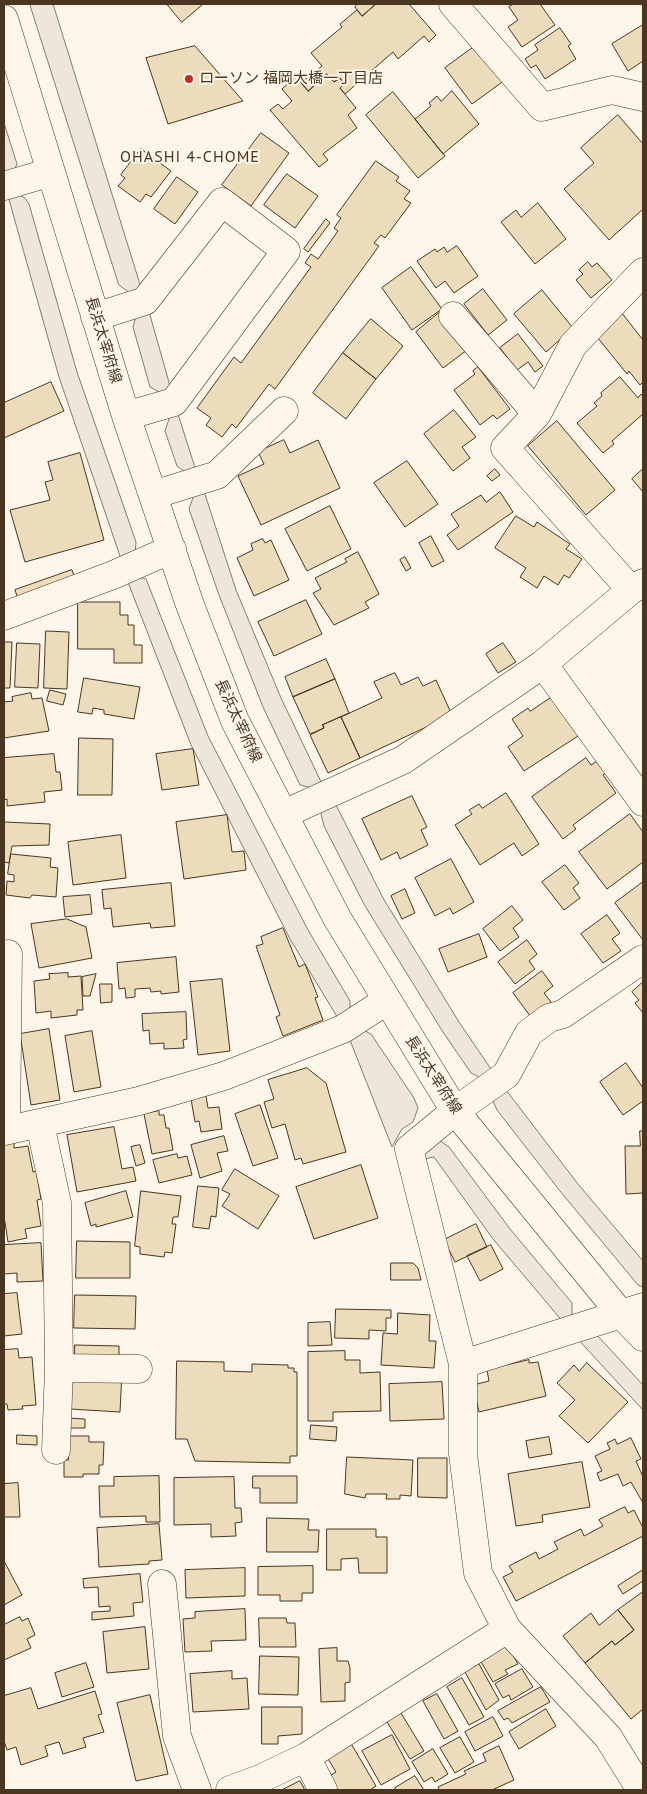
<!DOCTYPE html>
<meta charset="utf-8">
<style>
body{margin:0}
#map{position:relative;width:647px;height:1794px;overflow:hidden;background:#fbf6e9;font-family:"PT Sans",sans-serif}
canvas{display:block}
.frame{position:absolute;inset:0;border:5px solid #4a3520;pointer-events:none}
</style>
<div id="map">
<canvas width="647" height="1794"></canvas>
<div class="frame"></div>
</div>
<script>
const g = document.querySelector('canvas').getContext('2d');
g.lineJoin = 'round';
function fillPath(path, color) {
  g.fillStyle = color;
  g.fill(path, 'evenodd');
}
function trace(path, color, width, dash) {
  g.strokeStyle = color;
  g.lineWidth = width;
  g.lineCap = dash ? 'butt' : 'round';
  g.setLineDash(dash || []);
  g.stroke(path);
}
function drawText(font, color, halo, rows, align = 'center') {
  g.font = font + ' "PT Sans","Noto Sans JP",sans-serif';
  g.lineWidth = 4;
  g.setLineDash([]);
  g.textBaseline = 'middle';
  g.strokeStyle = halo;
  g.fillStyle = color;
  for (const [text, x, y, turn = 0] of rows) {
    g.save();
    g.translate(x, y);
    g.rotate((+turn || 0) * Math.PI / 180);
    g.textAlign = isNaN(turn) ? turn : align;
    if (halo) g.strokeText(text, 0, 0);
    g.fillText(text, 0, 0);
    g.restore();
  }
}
const parking = new Path2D(`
 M 30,4 L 53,4 L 143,294 L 131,294 L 119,285 Z
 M 4,123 L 17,164 L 14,171 L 4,176 Z
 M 17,194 L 25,198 L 29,204 L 77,372 L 136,542 L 135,553 L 123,565 L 59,377 L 8,196 Z
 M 148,308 L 172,393 L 161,393 L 150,387 L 133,327 L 136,316 Z
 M 177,411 L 198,477 L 188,474 L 177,466 L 165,431 L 169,419 Z
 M 203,488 L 236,590 L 281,698 L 324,788 L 316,789 L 300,785 L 263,707 L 219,595 L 189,509 L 195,492 Z
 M 135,576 L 146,579 L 208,736 L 308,930 L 350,1001 L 350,1009 L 339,1020 L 290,939 L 191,745 L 126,577 Z
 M 334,801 L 383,898 L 459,1022 L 497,1078 L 485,1080 L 471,1073 L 443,1032 L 365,906 L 324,826 L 321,814 L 324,806 Z
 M 361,1029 L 371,1034 L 414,1098 L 418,1108 L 413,1122 L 402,1129 L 392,1147 L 348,1035 Z
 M 503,1086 L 578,1184 L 643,1261 L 643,1287 L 638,1285 L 560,1191 L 497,1110 L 492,1099 Z
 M 439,1140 L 449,1147 L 510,1229 L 572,1303 L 572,1314 L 564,1323 L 493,1239 L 434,1157 L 418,1160 L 419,1147 Z
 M 596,1334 L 643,1385 L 643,1410 L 575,1336 Z`);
fillPath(parking, '#ede7d9');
trace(parking, '#887966', 1);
const building = new Path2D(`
 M 167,4 L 201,4 L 202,5 L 182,22 Z
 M 358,4 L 376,4 L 362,16 L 355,7 Z
 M 376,4 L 409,4 L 436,35 L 429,42 L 424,36 L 398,59 L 393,52 L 345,94 L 340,88 L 344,84 L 340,78 L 334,82 L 327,74 L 308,91 L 301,83 L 322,66 L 311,53 L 342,27 L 340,24 L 357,10 L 362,16 Z
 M 514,4 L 540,4 L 555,25 L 522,47 L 508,27 L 518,20 L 509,7 Z
 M 643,25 L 643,61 L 628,71 L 612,44 Z
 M 560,28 L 571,44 L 568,46 L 576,59 L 545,79 L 536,65 L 531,68 L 525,59 L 538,50 L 535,45 Z
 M 478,44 L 505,80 L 472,104 L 445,68 Z
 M 195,46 L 243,101 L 168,124 L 146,58 Z
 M 327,74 L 334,82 L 340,78 L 344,84 L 340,88 L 356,108 L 348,115 L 357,128 L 323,154 L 328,160 L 319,167 L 270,110 L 278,104 L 283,109 L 292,101 L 282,89 L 296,76 L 308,91 Z
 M 452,91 L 479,124 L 443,154 L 415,119 L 431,106 L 429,103 L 437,96 L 441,101 Z
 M 393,92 L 445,156 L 418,178 L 366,115 Z
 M 618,115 L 643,144 L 643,209 L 609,240 L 564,189 L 594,163 L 581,148 Z
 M 261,133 L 289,153 L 251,206 L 222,185 Z
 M 141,149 L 171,171 L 151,197 L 146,194 L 140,202 L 118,186 L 125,178 L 121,175 Z
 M 376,161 L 399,177 L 396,181 L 410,191 L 404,199 L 411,203 L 385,238 L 381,235 L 374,243 L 379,246 L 275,389 L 269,384 L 236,428 L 232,424 L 222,437 L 206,425 L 211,418 L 197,408 L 234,357 L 241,363 L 311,267 L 305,263 L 311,254 L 318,259 L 338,231 L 334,228 L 341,218 L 337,215 Z
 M 287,174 L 318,196 L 295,228 L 264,205 Z
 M 177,177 L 198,192 L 175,224 L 154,209 Z
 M 538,203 L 566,239 L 535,264 L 501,222 L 516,210 L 521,217 Z
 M 326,219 L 330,223 L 308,252 L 304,249 Z
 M 457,246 L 478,276 L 454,293 L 445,281 L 436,288 L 417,261 L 435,249 L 437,252 L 444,247 L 447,252 Z
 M 588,262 L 592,267 L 597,263 L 612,280 L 591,298 L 576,280 L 583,274 L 579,270 Z
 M 411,267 L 442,309 L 412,330 L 382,288 Z
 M 483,289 L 507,320 L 488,335 L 464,304 Z
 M 542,290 L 573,328 L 546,352 L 514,314 Z
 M 618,308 L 643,340 L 643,382 L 640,385 L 629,371 L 627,374 L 593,332 Z
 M 439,313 L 467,350 L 443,368 L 416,332 Z
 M 371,319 L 403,346 L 376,379 L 343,353 Z
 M 518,334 L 543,366 L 535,372 L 528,362 L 517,370 L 500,348 Z
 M 343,353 L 376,379 L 346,419 L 313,393 Z
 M 478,367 L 510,409 L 497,419 L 493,415 L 480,425 L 454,390 L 475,374 L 473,371 Z
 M 620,377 L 638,398 L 641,394 L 643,396 L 643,414 L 612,441 L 614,444 L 603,453 L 577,423 L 597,406 L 594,403 L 602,396 L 601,393 Z
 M 51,382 L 64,411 L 4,438 L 4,403 Z
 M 454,410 L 476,437 L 462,447 L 470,458 L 453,471 L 424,434 Z
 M 557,421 L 615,490 L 586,515 L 528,446 Z
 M 284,440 L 290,453 L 318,440 L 340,488 L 261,525 L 238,476 L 264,464 L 258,452 Z
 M 80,453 L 104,540 L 25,562 L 10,510 L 50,500 L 45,482 L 53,480 L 48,462 Z
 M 407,461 L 438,504 L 405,527 L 374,483 Z
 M 495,469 L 500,475 L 492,481 L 487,476 Z
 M 643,469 L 643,492 L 632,479 Z
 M 500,492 L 513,512 L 458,550 L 447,535 L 459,526 L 451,514 L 481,495 L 486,502 Z
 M 330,506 L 351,549 L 307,571 L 285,529 Z
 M 516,516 L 534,527 L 537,522 L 570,544 L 566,549 L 582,559 L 569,578 L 564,575 L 558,585 L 544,576 L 537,588 L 520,577 L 526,568 L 495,548 Z
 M 431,536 L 444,561 L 432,567 L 419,543 Z
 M 263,539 L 265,543 L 271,540 L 289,580 L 254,596 L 237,558 L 253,550 L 251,544 Z
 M 358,552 L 379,594 L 365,602 L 369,608 L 334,625 L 313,593 L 321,589 L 315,578 L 347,562 L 345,559 Z
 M 405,557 L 411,568 L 406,571 L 400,560 Z
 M 72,570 L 75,579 L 18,599 L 15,590 Z
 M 306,600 L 322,634 L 274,656 L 258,622 Z
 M 78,602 L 120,602 L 120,615 L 128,615 L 128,625 L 134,625 L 134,645 L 142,645 L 142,663 L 114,663 L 114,649 L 78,649 Z
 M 46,631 L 69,632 L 67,689 L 44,688 Z
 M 4,642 L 12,642 L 10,688 L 4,688 Z
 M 17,643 L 40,644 L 38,688 L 15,687 Z
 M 503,643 L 516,662 L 498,673 L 486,654 Z
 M 326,659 L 335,679 L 293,697 L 285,677 Z
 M 395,673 L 401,685 L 418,677 L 423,686 L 436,680 L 452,715 L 360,758 L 341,717 L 382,698 L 374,682 Z
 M 84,678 L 140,687 L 134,719 L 104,714 L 104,710 L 93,708 L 92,714 L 78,712 Z
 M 335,679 L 349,713 L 322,725 L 324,728 L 310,734 L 293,697 Z
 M 50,690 L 66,694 L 63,705 L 47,701 Z
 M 31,693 L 32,699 L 42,698 L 49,731 L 4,738 L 4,702 L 13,701 L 12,697 Z
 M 552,697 L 578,736 L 524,771 L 508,747 L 523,736 L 512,719 L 528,708 L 530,711 Z
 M 341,717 L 360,758 L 328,773 L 310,735 L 324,728 L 323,725 Z
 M 79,738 L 113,739 L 112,795 L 78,795 Z
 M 193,749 L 199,785 L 162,790 L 156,754 Z
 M 54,754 L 56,772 L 60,772 L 62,790 L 44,792 L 45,802 L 7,806 L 7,799 L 4,800 L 4,758 Z
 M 586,758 L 591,765 L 597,761 L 606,773 L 603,775 L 616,793 L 573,825 L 576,829 L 563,839 L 532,797 Z
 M 506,793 L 539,844 L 522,856 L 514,843 L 480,865 L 455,825 L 472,814 L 469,810 L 479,804 L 482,808 Z
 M 412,796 L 427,827 L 421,830 L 428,845 L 400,859 L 397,852 L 381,860 L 362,819 Z
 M 630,814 L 643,832 L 643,862 L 607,889 L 579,852 Z
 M 227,815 L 232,852 L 244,851 L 246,870 L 184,879 L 176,822 Z
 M 4,822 L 50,824 L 49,845 L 12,846 L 9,863 L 4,862 Z
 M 121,835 L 126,878 L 73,885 L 68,842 Z
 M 11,854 L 51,858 L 50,867 L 58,868 L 56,897 L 32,895 L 30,898 L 6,895 L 7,881 L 14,882 L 14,875 L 8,874 Z
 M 451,859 L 474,902 L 453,914 L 450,908 L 435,916 L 415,878 Z
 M 565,865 L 579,883 L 573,888 L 580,898 L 564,910 L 542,882 Z
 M 643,882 L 643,940 L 615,903 Z
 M 171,883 L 175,926 L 151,928 L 150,923 L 113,927 L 111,908 L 104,909 L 102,890 Z
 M 405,889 L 415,913 L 402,919 L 391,896 Z
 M 90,895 L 92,914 L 65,917 L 63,897 Z
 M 512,906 L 523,920 L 513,928 L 519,937 L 500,951 L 483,929 Z
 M 607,915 L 620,933 L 612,939 L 621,951 L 603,963 L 581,934 Z
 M 67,919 L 86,927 L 92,958 L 39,968 L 31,924 Z
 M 283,928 L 299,967 L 305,964 L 318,997 L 315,998 L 323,1020 L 283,1036 L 276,1017 L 280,1015 L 256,946 L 263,944 L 261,937 Z
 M 479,934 L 487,957 L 448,972 L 439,949 Z
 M 527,940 L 537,954 L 529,961 L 535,969 L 515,984 L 498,962 Z
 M 176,957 L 179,992 L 161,994 L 161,991 L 151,992 L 150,988 L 135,989 L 135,997 L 126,998 L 125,988 L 119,989 L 117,963 Z
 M 542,971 L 553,986 L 544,993 L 551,1002 L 531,1017 L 513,993 Z
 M 68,973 L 68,977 L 81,976 L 83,1010 L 77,1010 L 77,1015 L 51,1018 L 51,1011 L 36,1013 L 34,981 L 50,979 L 49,974 Z
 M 96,974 L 90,996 L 83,996 L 82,977 Z
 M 222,979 L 230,1051 L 198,1055 L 190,982 Z
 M 643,982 L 643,1013 L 635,1003 L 639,1000 L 632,992 Z
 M 100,984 L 112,984 L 112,1002 L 101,1003 Z
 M 186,1012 L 187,1039 L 183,1040 L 184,1048 L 164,1049 L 164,1043 L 150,1044 L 149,1030 L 143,1031 L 142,1014 Z
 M 49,1029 L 60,1100 L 31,1105 L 20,1034 Z
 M 92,1031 L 101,1087 L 74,1092 L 65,1036 Z
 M 626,1063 L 643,1088 L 643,1101 L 623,1115 L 600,1082 Z
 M 307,1068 L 326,1083 L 346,1152 L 303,1164 L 301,1158 L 295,1160 L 285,1124 L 272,1128 L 264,1102 L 274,1099 L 268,1080 Z
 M 206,1096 L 208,1108 L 219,1107 L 222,1129 L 201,1132 L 199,1121 L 195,1122 L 191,1099 Z
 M 260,1105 L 278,1158 L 253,1166 L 235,1114 Z
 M 159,1111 L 159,1115 L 164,1115 L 166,1128 L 169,1128 L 173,1150 L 152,1154 L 144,1114 Z
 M 114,1127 L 122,1169 L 133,1167 L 136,1181 L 77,1192 L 67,1135 Z
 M 640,1131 L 643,1131 L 643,1193 L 626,1194 L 625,1146 L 640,1146 Z
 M 224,1136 L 228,1151 L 217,1153 L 222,1171 L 200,1178 L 191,1145 Z
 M 14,1143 L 14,1148 L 28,1146 L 33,1172 L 36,1171 L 41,1199 L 37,1200 L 41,1226 L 25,1229 L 27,1238 L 8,1242 L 4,1216 L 4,1145 Z
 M 140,1145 L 145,1163 L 136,1166 L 131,1147 Z
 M 177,1154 L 178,1158 L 187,1156 L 192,1175 L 159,1183 L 153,1160 Z
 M 361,1165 L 378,1218 L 314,1239 L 296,1187 Z
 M 235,1169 L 279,1196 L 258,1229 L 222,1206 L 230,1194 L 222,1190 Z
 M 198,1186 L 219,1188 L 216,1217 L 211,1216 L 209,1229 L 193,1227 Z
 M 126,1191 L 133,1217 L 96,1227 L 96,1224 L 91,1226 L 85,1203 Z
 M 141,1191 L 181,1196 L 178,1217 L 173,1217 L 172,1224 L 176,1224 L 172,1253 L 165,1252 L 164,1257 L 140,1254 L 140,1247 L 135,1246 Z
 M 476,1224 L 487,1247 L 455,1262 L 444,1240 Z
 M 77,1241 L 130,1242 L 130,1278 L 76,1278 Z
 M 41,1243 L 43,1281 L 17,1282 L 17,1273 L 4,1274 L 4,1245 Z
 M 491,1245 L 503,1269 L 480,1281 L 467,1256 Z
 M 391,1263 L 413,1263 L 418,1268 L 421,1280 L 391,1280 Z
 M 17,1293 L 22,1334 L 4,1336 L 4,1294 Z
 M 75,1295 L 136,1296 L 135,1329 L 74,1328 Z
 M 336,1309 L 391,1310 L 391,1318 L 386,1318 L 386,1331 L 369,1330 L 369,1339 L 335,1338 Z
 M 398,1313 L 430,1315 L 429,1341 L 436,1341 L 434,1368 L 381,1365 L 383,1333 L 397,1334 Z
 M 330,1322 L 332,1345 L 308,1346 L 308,1323 Z
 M 75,1345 L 119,1346 L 119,1366 L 75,1365 Z
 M 18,1349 L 19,1358 L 32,1357 L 36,1405 L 22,1406 L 23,1409 L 8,1410 L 7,1404 L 4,1404 L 4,1350 Z
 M 345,1351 L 345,1360 L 360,1360 L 360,1373 L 380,1372 L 381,1411 L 333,1412 L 333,1421 L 308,1421 L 308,1352 Z
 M 529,1360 L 529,1363 L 538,1362 L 546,1396 L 479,1412 L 473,1385 L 489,1381 L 487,1370 Z
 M 177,1361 L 224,1362 L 224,1371 L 252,1372 L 252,1364 L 288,1365 L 288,1368 L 294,1368 L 294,1372 L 297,1372 L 297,1456 L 290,1456 L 290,1463 L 195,1461 L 187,1439 L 176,1439 Z
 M 587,1363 L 628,1402 L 588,1443 L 559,1416 L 575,1400 L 557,1383 L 574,1365 L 579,1371 Z
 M 122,1373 L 120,1412 L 70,1409 L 72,1378 Z
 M 442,1382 L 444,1419 L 390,1421 L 389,1384 Z
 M 67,1418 L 85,1419 L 85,1428 L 67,1428 Z
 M 311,1425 L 337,1427 L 336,1441 L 310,1439 Z
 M 17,1435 L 37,1436 L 37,1445 L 17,1444 Z
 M 67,1436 L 89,1436 L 89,1442 L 104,1442 L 103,1465 L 99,1465 L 99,1474 L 83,1474 L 83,1477 L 64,1477 L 64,1460 L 68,1460 Z
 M 549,1437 L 552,1454 L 529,1458 L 526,1441 Z
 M 631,1438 L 641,1459 L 636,1461 L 643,1477 L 643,1503 L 631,1482 L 623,1486 L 618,1474 L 600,1481 L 597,1473 L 602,1471 L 595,1456 L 610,1449 L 607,1443 L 615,1439 L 617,1444 Z
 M 347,1457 L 413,1460 L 411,1496 L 400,1495 L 400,1499 L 386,1499 L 387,1494 L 366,1494 L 365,1498 L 345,1494 Z
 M 418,1458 L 447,1458 L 447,1498 L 418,1497 Z
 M 582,1462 L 590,1507 L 542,1515 L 543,1522 L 516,1526 L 508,1474 Z
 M 159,1476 L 160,1522 L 146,1522 L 146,1516 L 100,1517 L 99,1486 L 114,1486 L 114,1477 Z
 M 253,1476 L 297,1476 L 297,1503 L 260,1503 L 260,1488 L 253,1488 Z
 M 234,1477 L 235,1508 L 241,1508 L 242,1522 L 235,1523 L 236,1536 L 211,1537 L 211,1524 L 174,1525 L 174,1478 Z
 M 18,1483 L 20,1517 L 4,1517 L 4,1484 Z
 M 625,1507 L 628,1513 L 634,1510 L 643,1528 L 643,1536 L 516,1601 L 503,1577 L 513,1572 L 509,1566 L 536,1552 L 539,1559 L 558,1549 L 554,1542 L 581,1529 L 584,1536 L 603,1526 L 599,1520 Z
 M 267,1518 L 309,1519 L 308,1530 L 319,1530 L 318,1552 L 267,1552 Z
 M 159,1524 L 162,1560 L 149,1561 L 149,1564 L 99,1567 L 97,1528 Z
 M 327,1529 L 376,1529 L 376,1537 L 387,1537 L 387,1573 L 359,1573 L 358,1558 L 341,1559 L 341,1570 L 327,1570 Z
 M 4,1561 L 22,1595 L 4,1605 Z
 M 313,1566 L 313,1593 L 302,1593 L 302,1601 L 280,1601 L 280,1595 L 258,1595 L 258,1567 Z
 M 245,1568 L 245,1596 L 186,1598 L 185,1570 Z
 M 643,1570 L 643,1581 L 623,1594 L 618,1586 Z
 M 140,1574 L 143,1602 L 133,1603 L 134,1616 L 92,1620 L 92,1612 L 110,1611 L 110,1606 L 99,1607 L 98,1587 L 84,1588 L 83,1579 Z
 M 643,1592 L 643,1709 L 631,1719 L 585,1663 L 612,1641 L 615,1645 L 634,1630 L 618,1610 Z
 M 245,1609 L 246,1640 L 211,1641 L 212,1651 L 185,1652 L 183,1619 L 195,1618 L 195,1612 Z
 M 618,1610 L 634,1630 L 615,1645 L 612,1641 L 585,1663 L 563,1636 L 591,1613 L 599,1625 Z
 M 20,1617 L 22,1621 L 28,1618 L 35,1635 L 27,1639 L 31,1648 L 4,1660 L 4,1625 Z
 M 259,1618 L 286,1618 L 287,1623 L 295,1623 L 296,1647 L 260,1647 Z
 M 145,1627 L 149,1669 L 107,1673 L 103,1632 Z
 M 507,1645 L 518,1664 L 505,1670 L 508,1674 L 493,1682 L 480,1660 Z
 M 337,1648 L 337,1661 L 348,1661 L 350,1668 L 350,1682 L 345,1683 L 345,1701 L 321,1702 L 319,1649 Z
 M 260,1656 L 299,1657 L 298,1695 L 259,1694 Z
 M 86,1663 L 94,1687 L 62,1697 L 55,1673 Z
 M 479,1664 L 499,1700 L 486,1710 L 465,1672 Z
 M 522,1669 L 533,1687 L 511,1700 L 509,1695 L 503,1698 L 495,1684 Z
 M 232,1671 L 232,1679 L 247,1678 L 249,1709 L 193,1712 L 190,1674 Z
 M 462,1678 L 484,1717 L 469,1725 L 447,1687 Z
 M 541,1687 L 550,1702 L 512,1723 L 508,1718 L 504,1720 L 498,1711 Z
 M 31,1688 L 38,1709 L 95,1691 L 102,1714 L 98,1715 L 104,1732 L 83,1738 L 86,1747 L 63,1754 L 59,1742 L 45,1746 L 48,1756 L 21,1765 L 16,1747 L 7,1750 L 4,1741 L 4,1696 Z
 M 437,1694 L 458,1731 L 444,1739 L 423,1701 Z
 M 150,1695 L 168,1774 L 136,1781 L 117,1703 Z
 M 262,1707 L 302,1707 L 302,1734 L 278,1736 L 278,1744 L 262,1744 Z
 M 546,1709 L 556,1726 L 519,1749 L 509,1732 Z
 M 401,1713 L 424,1751 L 410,1759 L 387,1722 Z
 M 493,1717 L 503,1736 L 475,1751 L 465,1732 Z
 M 392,1735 L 410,1769 L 381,1785 L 362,1751 Z
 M 460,1737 L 474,1762 L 455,1773 L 440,1748 Z
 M 349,1740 L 376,1786 L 370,1790 L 338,1790 L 329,1776 L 336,1772 L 325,1754 Z
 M 499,1746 L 514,1780 L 492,1790 L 440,1790 L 438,1787 L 466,1774 L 464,1771 L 486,1761 L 483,1754 Z
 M 433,1749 L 448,1774 L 435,1782 L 432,1777 L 424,1782 L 412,1762 Z
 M 415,1776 L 424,1790 L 396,1790 L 395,1788 Z
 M 300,1781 L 305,1790 L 282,1790 Z`);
fillPath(building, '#ecdcbc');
trace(building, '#4a3520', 1);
const minor = new Path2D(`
 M 453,4 L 542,107 L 612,90 L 643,97
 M 4,19 L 126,416 L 190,605 L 235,721 L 337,918 L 455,1111 L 620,1313 L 643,1337
 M 4,186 L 51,172
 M 453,316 L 537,414
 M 95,317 L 145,301 L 222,202 L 286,251 L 174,402 L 126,416
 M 153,495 L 217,475 L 284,411
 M 631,590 L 505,448 L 537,414 L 573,345 L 643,272
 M 4,616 L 113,575 L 172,549
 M 543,664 L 643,802
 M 284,814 L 403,760 L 543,664 L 631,590 L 643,583
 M 40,1124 L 57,1203 L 59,1368 L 56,1450
 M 6,1130 L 8,954
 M 4,1131 L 139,1101 L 224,1076 L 343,1029 L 386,1001
 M 463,1364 L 643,1307
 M 59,1368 L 138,1369
 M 162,1584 L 177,1736 L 197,1790
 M 507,1629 L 608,1737 L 641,1790
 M 306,1757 L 323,1790
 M 230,1790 L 260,1779 L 306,1757 L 507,1629 L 478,1573 L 463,1454 L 463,1364 L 409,1149 L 455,1111 L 506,1075 L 529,1033 L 549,1018 L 563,1014 L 643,959`);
trace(minor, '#4a3520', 29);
trace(minor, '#fbf6e9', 28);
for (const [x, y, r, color] of [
 [189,79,5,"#c62828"]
]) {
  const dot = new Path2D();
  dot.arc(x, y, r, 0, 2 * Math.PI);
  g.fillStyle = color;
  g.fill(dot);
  trace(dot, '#fbf6e9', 2);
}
drawText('15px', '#4a3520', '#fbf6e9', [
 ["ローソン 福岡大橋一丁目店",199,79]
], 'left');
drawText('15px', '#4a3520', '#fbf6e9', [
 ["長浜太宰府線",103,340,73],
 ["長浜太宰府線",238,721,65],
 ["長浜太宰府線",433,1075,57]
]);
g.letterSpacing = '1px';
drawText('16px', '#4a3520', '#fbf6e9', [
 ["OHASHI 4-CHOME",190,157]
]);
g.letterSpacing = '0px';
</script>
